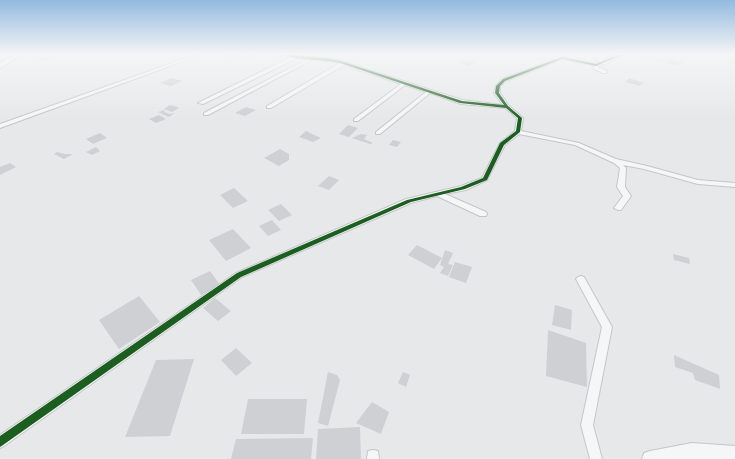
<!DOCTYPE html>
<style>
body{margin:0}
canvas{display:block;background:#e6e8ea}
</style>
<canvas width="735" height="459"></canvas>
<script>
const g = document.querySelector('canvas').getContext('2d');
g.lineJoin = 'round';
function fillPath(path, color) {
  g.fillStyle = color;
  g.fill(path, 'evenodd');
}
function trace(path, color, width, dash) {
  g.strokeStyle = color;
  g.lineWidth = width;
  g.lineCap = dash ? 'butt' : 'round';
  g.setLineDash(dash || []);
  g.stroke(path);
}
fillPath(new Path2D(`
 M 222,54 L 242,54 L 233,58 Z
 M 248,54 L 250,54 L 256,55 L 248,59 L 241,57 Z
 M 53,55 L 55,58 L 40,61 L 37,58 Z
 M 669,59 L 683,63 L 678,66 L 662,62 Z
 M 464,60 L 469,62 L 471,60 L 477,62 L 468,66 L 459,63 Z
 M 171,78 L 182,81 L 171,86 L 160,83 Z
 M 629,78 L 644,83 L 639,86 L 626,82 Z
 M 170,105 L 178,107 L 179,108 L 172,112 L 164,109 Z
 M 246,107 L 256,110 L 245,116 L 235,113 Z
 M 164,110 L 165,110 L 164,112 L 170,114 L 175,113 L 169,117 L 158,112 Z
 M 159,115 L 166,119 L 156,123 L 149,119 Z
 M 348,125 L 358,128 L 349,137 L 339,134 Z
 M 306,131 L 321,138 L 313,142 L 299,137 Z
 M 100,133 L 107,138 L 93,144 L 86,139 Z
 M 361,134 L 367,135 L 364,139 L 373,143 L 370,144 L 352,138 Z
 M 393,140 L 401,142 L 397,147 L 389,145 Z
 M 96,147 L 100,151 L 92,155 L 86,152 Z
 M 280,149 L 289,154 L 289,160 L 279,166 L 264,158 Z
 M 57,152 L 65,154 L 73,154 L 64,159 L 54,154 Z
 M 10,163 L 16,167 L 0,175 L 0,167 Z
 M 329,176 L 339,180 L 329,190 L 318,186 Z
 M 234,188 L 248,201 L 233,208 L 220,195 Z
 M 281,204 L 292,215 L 279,221 L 268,210 Z
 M 272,220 L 281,230 L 268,236 L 259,226 Z
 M 233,229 L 251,248 L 226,261 L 209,240 Z
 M 417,245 L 442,258 L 434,269 L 408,255 Z
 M 445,250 L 453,253 L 448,264 L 453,265 L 448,276 L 440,273 L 444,267 L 440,265 Z
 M 673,254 L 689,258 L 690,264 L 674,260 Z
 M 455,262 L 472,267 L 466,283 L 449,277 Z
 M 210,271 L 220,285 L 201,295 L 191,280 Z
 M 139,296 L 160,322 L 119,349 L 99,320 Z
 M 215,298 L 231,311 L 218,321 L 203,308 Z
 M 555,305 L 572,310 L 571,330 L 552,325 Z
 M 548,330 L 586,343 L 587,387 L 546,376 Z
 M 236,348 L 252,363 L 236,376 L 221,360 Z
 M 674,355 L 719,375 L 720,389 L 695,380 L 693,373 L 675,367 Z
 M 194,359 L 170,436 L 125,437 L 156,360 Z
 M 328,372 L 337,375 L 340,380 L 328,426 L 318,423 Z
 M 403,372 L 410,375 L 406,387 L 398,383 Z
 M 248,399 L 307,399 L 304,434 L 241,434 Z
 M 372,402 L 389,412 L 381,434 L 356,423 Z
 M 360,427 L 361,459 L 316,459 L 318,429 Z
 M 313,438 L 311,459 L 231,459 L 236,439 Z`), '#ced0d3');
const minor = new Path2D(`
 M 198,54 L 203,54 L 0,128 L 0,124 Z
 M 281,54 L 327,58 L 341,61 L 462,100 L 503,105 L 494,93 L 496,86 L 502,79 L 562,57 L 596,64 L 600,62 L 596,60 L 596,58 L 606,54 L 611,54 L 602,59 L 604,60 L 619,54 L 624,54 L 607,63 L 598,66 L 598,67 L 607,71 L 607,73 L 603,73 L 594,69 L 594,66 L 562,59 L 506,81 L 500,86 L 500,93 L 509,106 L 523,118 L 521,131 L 579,143 L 616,159 L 647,166 L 698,180 L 735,183 L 735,187 L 698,184 L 644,169 L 623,165 L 626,168 L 625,187 L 631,196 L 621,210 L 618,210 L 614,208 L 623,196 L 617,187 L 620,168 L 614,163 L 575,145 L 519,134 L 505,145 L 487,180 L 466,190 L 445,194 L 486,212 L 487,214 L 486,216 L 480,216 L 437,196 L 411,203 L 242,277 L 4,446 L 0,448 L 0,435 L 236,273 L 406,199 L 461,186 L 482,178 L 500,143 L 515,131 L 517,118 L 505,108 L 461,104 L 430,93 L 380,134 L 376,134 L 376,132 L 426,92 L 405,85 L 358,121 L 354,121 L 354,119 L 401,84 L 344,65 L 271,108 L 267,108 L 267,106 L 340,63 L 313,59 L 208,115 L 204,115 L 204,113 L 308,59 L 297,58 L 203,104 L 198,103 L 291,57 Z
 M 637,54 L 643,54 L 661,59 L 659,60 Z
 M 581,276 L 584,277 L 612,327 L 593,425 L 602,459 L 590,459 L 581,425 L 602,327 L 576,279 L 578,277 Z
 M 373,450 L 378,451 L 379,459 L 367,459 L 368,451 Z`);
const tertiary = new Path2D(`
 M 692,443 L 735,446 L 735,459 L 642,459 L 644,453 L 650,451 Z`);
const trunk = new Path2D(`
 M 15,54 L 24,54 L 0,68 L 0,63 Z`);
trace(minor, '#c4c6c8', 2);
trace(tertiary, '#c4c6c8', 2);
trace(trunk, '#b8bbbf', 2);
fillPath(minor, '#f5f6f7');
fillPath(tertiary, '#f5f6f7');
fillPath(trunk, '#f8f8f8');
fillPath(new Path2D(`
 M 281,54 L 327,58 L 341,61 L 462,101 L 504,105 L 495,93 L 496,86 L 503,79 L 562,57 L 596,64 L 620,54 L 624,54 L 596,66 L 562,59 L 505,81 L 500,86 L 499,93 L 508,106 L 522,118 L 520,132 L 504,145 L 487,180 L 465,189 L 411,202 L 241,277 L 3,445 L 0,447 L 0,436 L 237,273 L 407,200 L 461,187 L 483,178 L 500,143 L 516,131 L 518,118 L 506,108 L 460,103 L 340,63 C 322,59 297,61 281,54 Z`), '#1b5e20');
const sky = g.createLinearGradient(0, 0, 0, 118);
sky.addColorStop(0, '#93bae0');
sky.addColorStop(0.46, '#f4f5f6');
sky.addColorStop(1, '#f4f5f600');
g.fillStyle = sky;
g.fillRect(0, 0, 735, 118);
</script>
